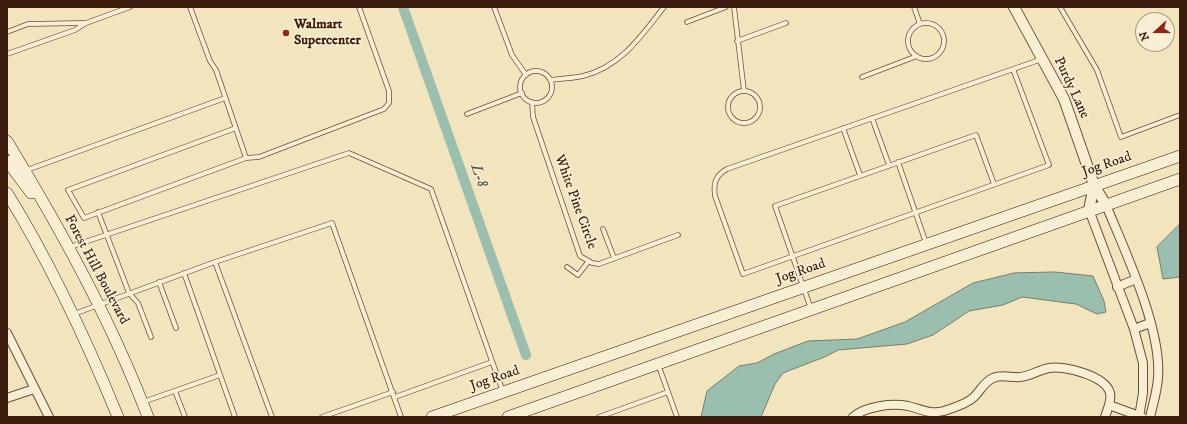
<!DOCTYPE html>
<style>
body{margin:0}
#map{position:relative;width:1187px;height:424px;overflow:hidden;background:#f2e5bd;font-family:"IM FELL DW Pica",serif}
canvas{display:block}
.frame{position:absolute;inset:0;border:8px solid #3b1c0c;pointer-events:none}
.north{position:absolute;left:1135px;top:12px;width:40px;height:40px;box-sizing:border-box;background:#f7eed4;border:1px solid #ac9a84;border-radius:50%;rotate:249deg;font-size:11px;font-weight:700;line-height:16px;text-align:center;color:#3b1c0c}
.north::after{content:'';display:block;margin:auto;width:14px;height:18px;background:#8f2418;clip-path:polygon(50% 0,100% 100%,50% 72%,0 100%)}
</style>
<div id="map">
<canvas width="1187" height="424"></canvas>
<div class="frame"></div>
<div class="north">N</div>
</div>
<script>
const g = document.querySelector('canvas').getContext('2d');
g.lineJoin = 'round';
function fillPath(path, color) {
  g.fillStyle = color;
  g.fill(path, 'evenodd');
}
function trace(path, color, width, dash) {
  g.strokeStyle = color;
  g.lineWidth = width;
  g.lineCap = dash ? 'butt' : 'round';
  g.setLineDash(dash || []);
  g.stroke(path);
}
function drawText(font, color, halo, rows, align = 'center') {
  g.font = font + ' "IM FELL DW Pica",serif';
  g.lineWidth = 3.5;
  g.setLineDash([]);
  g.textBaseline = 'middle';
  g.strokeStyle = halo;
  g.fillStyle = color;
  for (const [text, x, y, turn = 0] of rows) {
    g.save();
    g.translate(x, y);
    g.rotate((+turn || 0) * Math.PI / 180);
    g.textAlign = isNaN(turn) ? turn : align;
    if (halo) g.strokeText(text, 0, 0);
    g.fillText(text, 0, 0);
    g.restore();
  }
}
const water = new Path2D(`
 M 1180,224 L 1180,277 L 1163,279 L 1157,247 Z
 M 1055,272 L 1093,276 L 1104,301 L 1106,312 L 1097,314 L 1076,304 L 1022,297 L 1003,305 L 969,311 L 933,335 L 907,344 L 838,350 L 827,356 L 783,373 L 775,384 L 761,417 L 701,417 L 707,391 L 739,366 L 757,363 L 774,354 L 808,341 L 857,339 L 905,322 L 973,283 L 1014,273 Z`);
fillPath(water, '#9bbfaf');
trace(water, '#757e6e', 1);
trace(new Path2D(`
 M 403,7 L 526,355`), '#9bbfaf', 10);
const service = new Path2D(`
 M 190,7 L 210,61 L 216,70 L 246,158
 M 494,7 L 512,55 L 526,75
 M 734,7 L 744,91
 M 914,7 L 920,24
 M 1060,7 L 1097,70 L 1121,137 L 1180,115
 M 687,22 L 726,7
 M908 41a18 18 0 1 1 36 0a18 18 0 1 1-36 0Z
 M 7,32 L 28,24 L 84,23
 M 737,41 L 786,23
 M 7,54 L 75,30 L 86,23 L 130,7
 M 1013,69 L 1049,165 L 743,274 L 715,196 C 713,183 716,175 727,169 L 1042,59
 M520 87a16 16 0 1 1 32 0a16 16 0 1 1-32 0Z
 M 862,77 L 917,56
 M 550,80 C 561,79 573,78 583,76 C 621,67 642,35 664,7
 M728 107a16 16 0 1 1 32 0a16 16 0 1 1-32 0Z
 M 532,102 L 533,117 L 580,256 L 592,263 L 599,264 L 678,235
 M 467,114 L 522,93
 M 872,118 L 889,165
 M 236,128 L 68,190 L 84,218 L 246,158 L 259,157 L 384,109 L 389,103 L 389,91 L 359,7
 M 843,128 L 860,175
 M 898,162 L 926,243
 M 27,170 L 225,98
 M 98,212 L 129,293 L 138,303 L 151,337
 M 603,229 L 614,258
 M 70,247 L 349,153 L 431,189 L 503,392
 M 215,262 L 272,417
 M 567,267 L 578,275 L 588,262
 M 184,273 L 235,417
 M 159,282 L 176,328
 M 811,309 L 775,206 L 976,135 L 994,184
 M 74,314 L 215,262 L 332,223 L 401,417
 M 658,364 L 677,417
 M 175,391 L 185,417
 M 395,397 L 492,362
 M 143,402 L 220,375
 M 322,417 L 393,392
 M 599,417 L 668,392`);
const minor = new Path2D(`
 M 1106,205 C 1125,251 1162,329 1158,378 C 1157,392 1153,404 1150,417
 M 1089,210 L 1134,329 L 1143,363 L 1143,393 L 1139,417
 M 1117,287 L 1136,279
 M 1134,329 L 1150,323
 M 7,333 L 49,417
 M 7,398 L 34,389
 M 1109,405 L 1142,417
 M 853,417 C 866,406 892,403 908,406 C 921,409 930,415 944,411 C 953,408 967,404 974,397 C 981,390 984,382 993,378 C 1002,374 1011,378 1020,377 C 1030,376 1039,370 1049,368 C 1064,365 1106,376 1110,393 C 1112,401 1107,410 1105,417`);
const tertiary = new Path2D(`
 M 1014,7 L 1064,99 L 1094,185 L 1106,205
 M 1089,210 L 1094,185`);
const secondary = new Path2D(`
 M 7,141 C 61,230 111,320 148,417
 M 7,161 L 31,193
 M 7,193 C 51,264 86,339 118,417
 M 432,417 L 1180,156
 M 508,417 L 1180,179`);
trace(service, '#694e38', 5.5);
trace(minor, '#694e38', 10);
trace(tertiary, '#694e38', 12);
trace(secondary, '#3b1c0c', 12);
trace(service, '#f7eed4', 4);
trace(minor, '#f7eed4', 8);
trace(tertiary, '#f7eed4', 10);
trace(secondary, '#f7eed4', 11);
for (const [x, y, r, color] of [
 [286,33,4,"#8f2418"]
]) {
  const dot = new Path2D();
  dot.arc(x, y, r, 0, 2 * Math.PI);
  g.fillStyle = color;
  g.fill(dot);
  trace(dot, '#f7eed4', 1.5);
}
drawText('bold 14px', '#3b1c0c', '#f7eed4', [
 ["Walmart",294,25],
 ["Supercenter",294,41]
], 'left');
drawText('14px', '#3b1c0c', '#f7eed4', [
 ["Purdy Lane",1071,88,65],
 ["Jog Road",1107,165,-19],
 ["White Pine Circle",575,202,70],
 ["Forest Hill Boulevard",96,270,62],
 ["Jog Road",801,272,-19],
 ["Jog Road",495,379,-19]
]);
drawText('italic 15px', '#584d3d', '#f7eed4', [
 ["L-8",478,176,71]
]);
</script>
